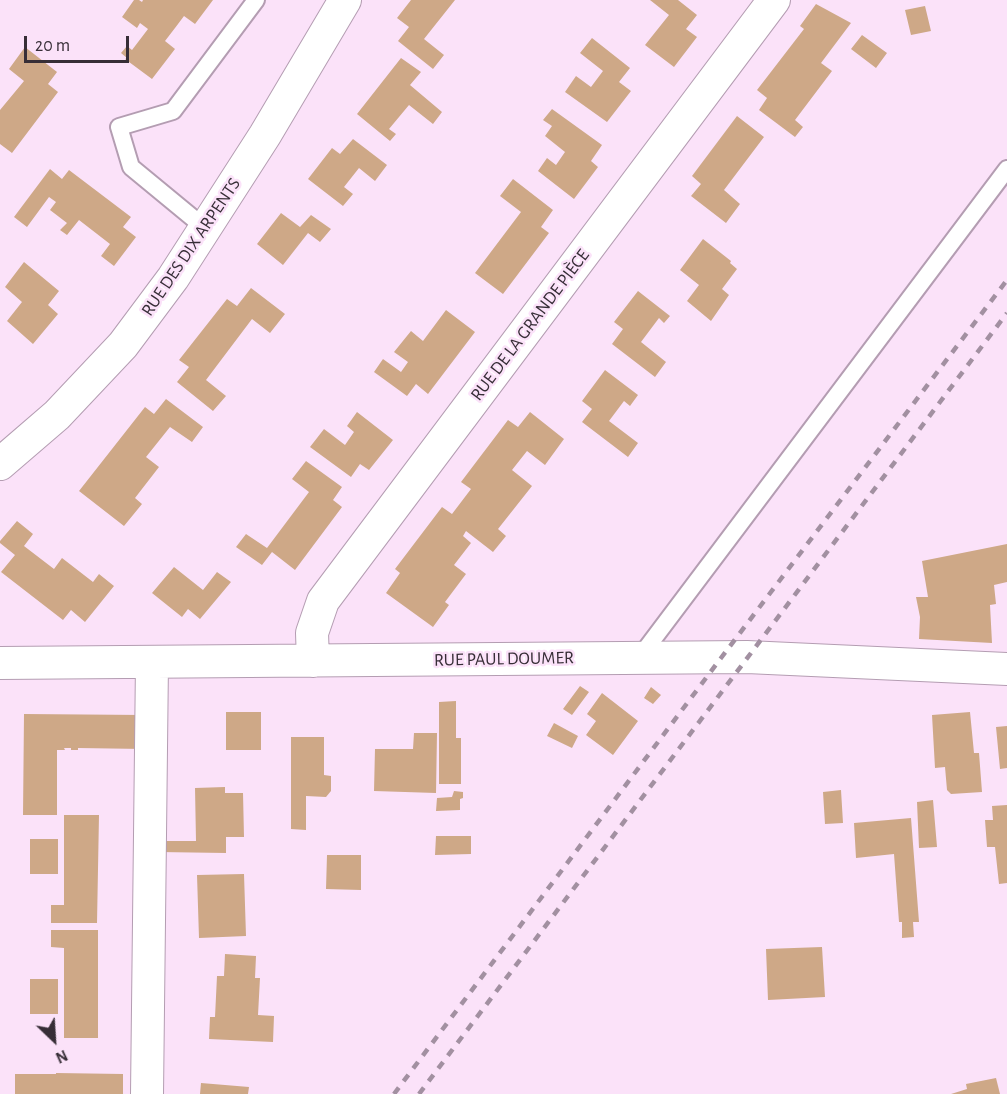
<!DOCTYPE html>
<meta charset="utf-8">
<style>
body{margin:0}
#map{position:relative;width:1007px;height:1094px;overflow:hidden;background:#fbe2f9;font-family:"Alegreya Sans",sans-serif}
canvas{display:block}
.north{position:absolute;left:24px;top:1010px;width:60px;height:60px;-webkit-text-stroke:4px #fbe2f9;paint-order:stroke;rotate:155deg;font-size:16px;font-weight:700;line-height:24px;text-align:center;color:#372e37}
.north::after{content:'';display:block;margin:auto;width:21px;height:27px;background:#372e37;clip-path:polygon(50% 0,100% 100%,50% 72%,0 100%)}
.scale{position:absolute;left:24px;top:36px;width:105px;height:27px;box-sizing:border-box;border:3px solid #372e37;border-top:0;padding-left:8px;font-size:18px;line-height:21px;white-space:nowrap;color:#372e37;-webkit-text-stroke:4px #fbe2f9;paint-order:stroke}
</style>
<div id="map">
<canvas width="1007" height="1094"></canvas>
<div class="north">N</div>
<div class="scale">20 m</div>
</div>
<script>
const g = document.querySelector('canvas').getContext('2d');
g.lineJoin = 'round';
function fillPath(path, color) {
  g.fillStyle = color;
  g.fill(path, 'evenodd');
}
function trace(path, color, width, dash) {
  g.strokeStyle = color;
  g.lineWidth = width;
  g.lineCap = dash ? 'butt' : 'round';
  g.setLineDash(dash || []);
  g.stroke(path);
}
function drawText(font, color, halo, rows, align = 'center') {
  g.font = font + ' "Alegreya Sans",sans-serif';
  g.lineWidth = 5;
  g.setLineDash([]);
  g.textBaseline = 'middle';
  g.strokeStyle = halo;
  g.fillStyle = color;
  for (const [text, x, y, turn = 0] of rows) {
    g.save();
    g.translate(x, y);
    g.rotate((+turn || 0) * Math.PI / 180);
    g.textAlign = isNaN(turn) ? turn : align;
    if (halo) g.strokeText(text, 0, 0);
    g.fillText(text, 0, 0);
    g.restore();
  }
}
fillPath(new Path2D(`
 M 134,0 L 139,0 L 142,2 L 143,0 L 213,0 L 195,24 L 184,16 L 175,28 L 165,41 L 175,49 L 152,79 L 125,59 L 127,58 L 121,53 L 127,46 L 132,50 L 148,29 L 140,23 L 137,28 L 122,17 Z
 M 411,0 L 455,0 L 424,39 L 444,55 L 433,69 L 398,41 L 409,27 L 397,18 Z
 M 650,0 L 678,0 L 697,15 L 686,29 L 697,37 L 674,67 L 645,45 L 669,15 Z
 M 816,4 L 851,23 L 821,63 L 832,71 L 795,120 L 803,127 L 795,137 L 759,110 L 767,98 L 757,90 L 804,29 L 800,26 Z
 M 925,6 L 931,31 L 911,35 L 905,10 Z
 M 862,35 L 887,53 L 876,68 L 851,49 Z
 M 592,38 L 630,68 L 619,82 L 631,91 L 607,122 L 565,92 L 576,76 L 591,87 L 603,71 L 580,53 Z
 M 25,47 L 57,72 L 48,84 L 58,92 L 12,153 L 0,144 L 0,110 L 24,81 L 9,69 Z
 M 401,58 L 421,72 L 410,85 L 442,112 L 433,124 L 409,105 L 389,129 L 396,134 L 390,141 L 357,114 Z
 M 552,109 L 602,145 L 591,161 L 598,167 L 574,199 L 538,171 L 547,158 L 556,165 L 565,152 L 545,136 L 552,126 L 543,120 Z
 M 737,116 L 764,137 L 724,190 L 740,204 L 726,223 L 691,196 L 701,184 L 692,176 Z
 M 353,139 L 387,165 L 375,181 L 359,168 L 344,187 L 353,194 L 343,206 L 308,179 L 332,148 L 340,154 Z
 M 50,169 L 62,179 L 69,170 L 131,217 L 123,227 L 136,237 L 114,266 L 101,256 L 110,244 L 79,220 L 67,235 L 60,230 L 67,223 L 50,210 L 56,202 L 49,197 L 27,227 L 14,217 Z
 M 513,179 L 553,210 L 541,227 L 549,233 L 503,294 L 475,273 L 521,212 L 500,196 Z
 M 281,213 L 300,227 L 311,215 L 331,229 L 320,242 L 308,233 L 283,265 L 257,244 Z
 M 703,239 L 731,261 L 730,263 L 737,269 L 722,289 L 729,295 L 711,321 L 687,301 L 699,285 L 680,270 Z
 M 24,262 L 59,291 L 48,305 L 58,314 L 33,344 L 7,321 L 22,302 L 5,287 Z
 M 251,288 L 285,314 L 270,333 L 252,319 L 206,380 L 226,396 L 213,411 L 177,382 L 189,367 L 179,360 L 227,299 L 237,306 Z
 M 638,291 L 670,316 L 664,323 L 659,318 L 641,342 L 666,362 L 655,377 L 612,344 L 623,329 L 614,322 Z
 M 446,310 L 475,332 L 428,394 L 416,384 L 407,396 L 374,372 L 383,359 L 401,372 L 408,362 L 394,352 L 411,331 L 423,341 Z
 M 605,370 L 638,395 L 630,406 L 624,401 L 609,421 L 638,443 L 628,457 L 582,422 L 592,409 L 582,401 Z
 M 166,399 L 203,427 L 192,442 L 170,427 L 146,457 L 159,467 L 135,498 L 142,504 L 124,526 L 79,491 L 145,407 L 154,414 Z
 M 357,412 L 393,440 L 369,470 L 360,464 L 351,477 L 310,447 L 324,429 L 345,445 L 354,432 L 347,426 Z
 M 530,412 L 564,439 L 545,465 L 527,451 L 512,470 L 532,486 L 498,529 L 506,536 L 493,552 L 466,531 L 463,536 L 471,543 L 454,565 L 466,574 L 445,602 L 449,605 L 433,627 L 386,593 L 400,573 L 395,569 L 442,507 L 452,514 L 471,489 L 461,482 L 508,420 L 518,427 Z
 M 306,461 L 342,487 L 333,500 L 342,507 L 295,570 L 272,552 L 262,565 L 236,547 L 246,534 L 267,548 L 309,492 L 292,479 Z
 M 17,521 L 33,534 L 24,546 L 54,569 L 62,558 L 93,582 L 99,574 L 114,586 L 85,622 L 71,610 L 63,620 L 1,572 L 15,555 L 0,543 L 0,541 Z
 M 1007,544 L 1007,582 L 994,585 L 996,604 L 990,605 L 992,643 L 919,639 L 920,617 L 916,597 L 928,597 L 922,561 Z
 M 174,567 L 203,590 L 217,572 L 231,582 L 200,619 L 188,609 L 182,617 L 152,593 Z
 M 580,686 L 589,692 L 572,715 L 563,709 Z
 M 651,687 L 661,695 L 653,704 L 644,698 Z
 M 602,693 L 638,721 L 613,755 L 586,735 L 596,721 L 587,714 Z
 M 456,701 L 456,738 L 461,738 L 461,784 L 439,784 L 439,702 Z
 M 226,712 L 261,712 L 261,750 L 226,750 Z
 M 970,712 L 974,753 L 979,753 L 982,792 L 951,794 L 947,790 L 945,767 L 935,768 L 932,715 Z
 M 24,714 L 144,715 L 144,749 L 78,748 L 78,750 L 71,750 L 71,748 L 64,748 L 65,750 L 57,750 L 57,815 L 23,815 Z
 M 554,723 L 578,736 L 572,748 L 547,736 Z
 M 1007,726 L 1007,768 L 1000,769 L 996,727 Z
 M 414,733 L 437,733 L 436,793 L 374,791 L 375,749 L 413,749 Z
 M 291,737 L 324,737 L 324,775 L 331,776 L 331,791 L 326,797 L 306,796 L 306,830 L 291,829 Z
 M 225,787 L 225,793 L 243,793 L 244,837 L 226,837 L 226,853 L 159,852 L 159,841 L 196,841 L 195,788 Z
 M 841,790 L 843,823 L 825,824 L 823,792 Z
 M 454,791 L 463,792 L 463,798 L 460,799 L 460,810 L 436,811 L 437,798 L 452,797 Z
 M 933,800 L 937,847 L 919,848 L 917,802 Z
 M 1007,805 L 1007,883 L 999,884 L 995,847 L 987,847 L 985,820 L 993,820 L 992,806 Z
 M 64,815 L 99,815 L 97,923 L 51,923 L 51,905 L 64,905 Z
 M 911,818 L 919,922 L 913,922 L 914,937 L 902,938 L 902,922 L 899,922 L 894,854 L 856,858 L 854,823 Z
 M 436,836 L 471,836 L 471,854 L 435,855 Z
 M 30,839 L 58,839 L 58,874 L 30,874 Z
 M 327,855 L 361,855 L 361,890 L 326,889 Z
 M 244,874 L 246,936 L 199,938 L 197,875 Z
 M 51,930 L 98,930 L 98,1038 L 64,1038 L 64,948 L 51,947 Z
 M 822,947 L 825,997 L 768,1000 L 766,949 Z
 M 225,954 L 256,956 L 255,978 L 260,978 L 258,1015 L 274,1016 L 273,1042 L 209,1039 L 210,1017 L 215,1017 L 217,976 L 224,976 Z
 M 30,979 L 58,979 L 58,1014 L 30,1014 Z
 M 56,1073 L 123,1074 L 123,1094 L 15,1094 L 15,1074 L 56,1074 Z
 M 996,1078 L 1000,1094 L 951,1094 L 967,1089 L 966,1084 Z
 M 201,1083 L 249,1087 L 248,1094 L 200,1094 Z`), '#cea887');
const lane = new Path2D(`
 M 205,228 L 131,167 L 119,127 L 173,111 L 256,0
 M 639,658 L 1007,169`);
const street = new Path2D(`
 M 0,464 L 57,415 L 123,345 L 173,278 L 265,135 L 345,0
 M 313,661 L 312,633 L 323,601 L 774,0
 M 0,663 L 747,657 L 1007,669
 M 147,1094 L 152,662`);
trace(lane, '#b49db2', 20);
trace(street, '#b49db2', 34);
trace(lane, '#fff', 16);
trace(street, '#fff', 32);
trace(new Path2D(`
 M 394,1094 L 721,658 L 1007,280
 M 419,1094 L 1007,313`), '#a290a1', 4.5, [8, 8]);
drawText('18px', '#372e37', '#fbe2f9', [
 ["RUE DES DIX ARPENTS",191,247,-56],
 ["RUE DE LA GRANDE PIÈCE",530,325,-53],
 ["RUE PAUL DOUMER",504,659,-1]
]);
</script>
